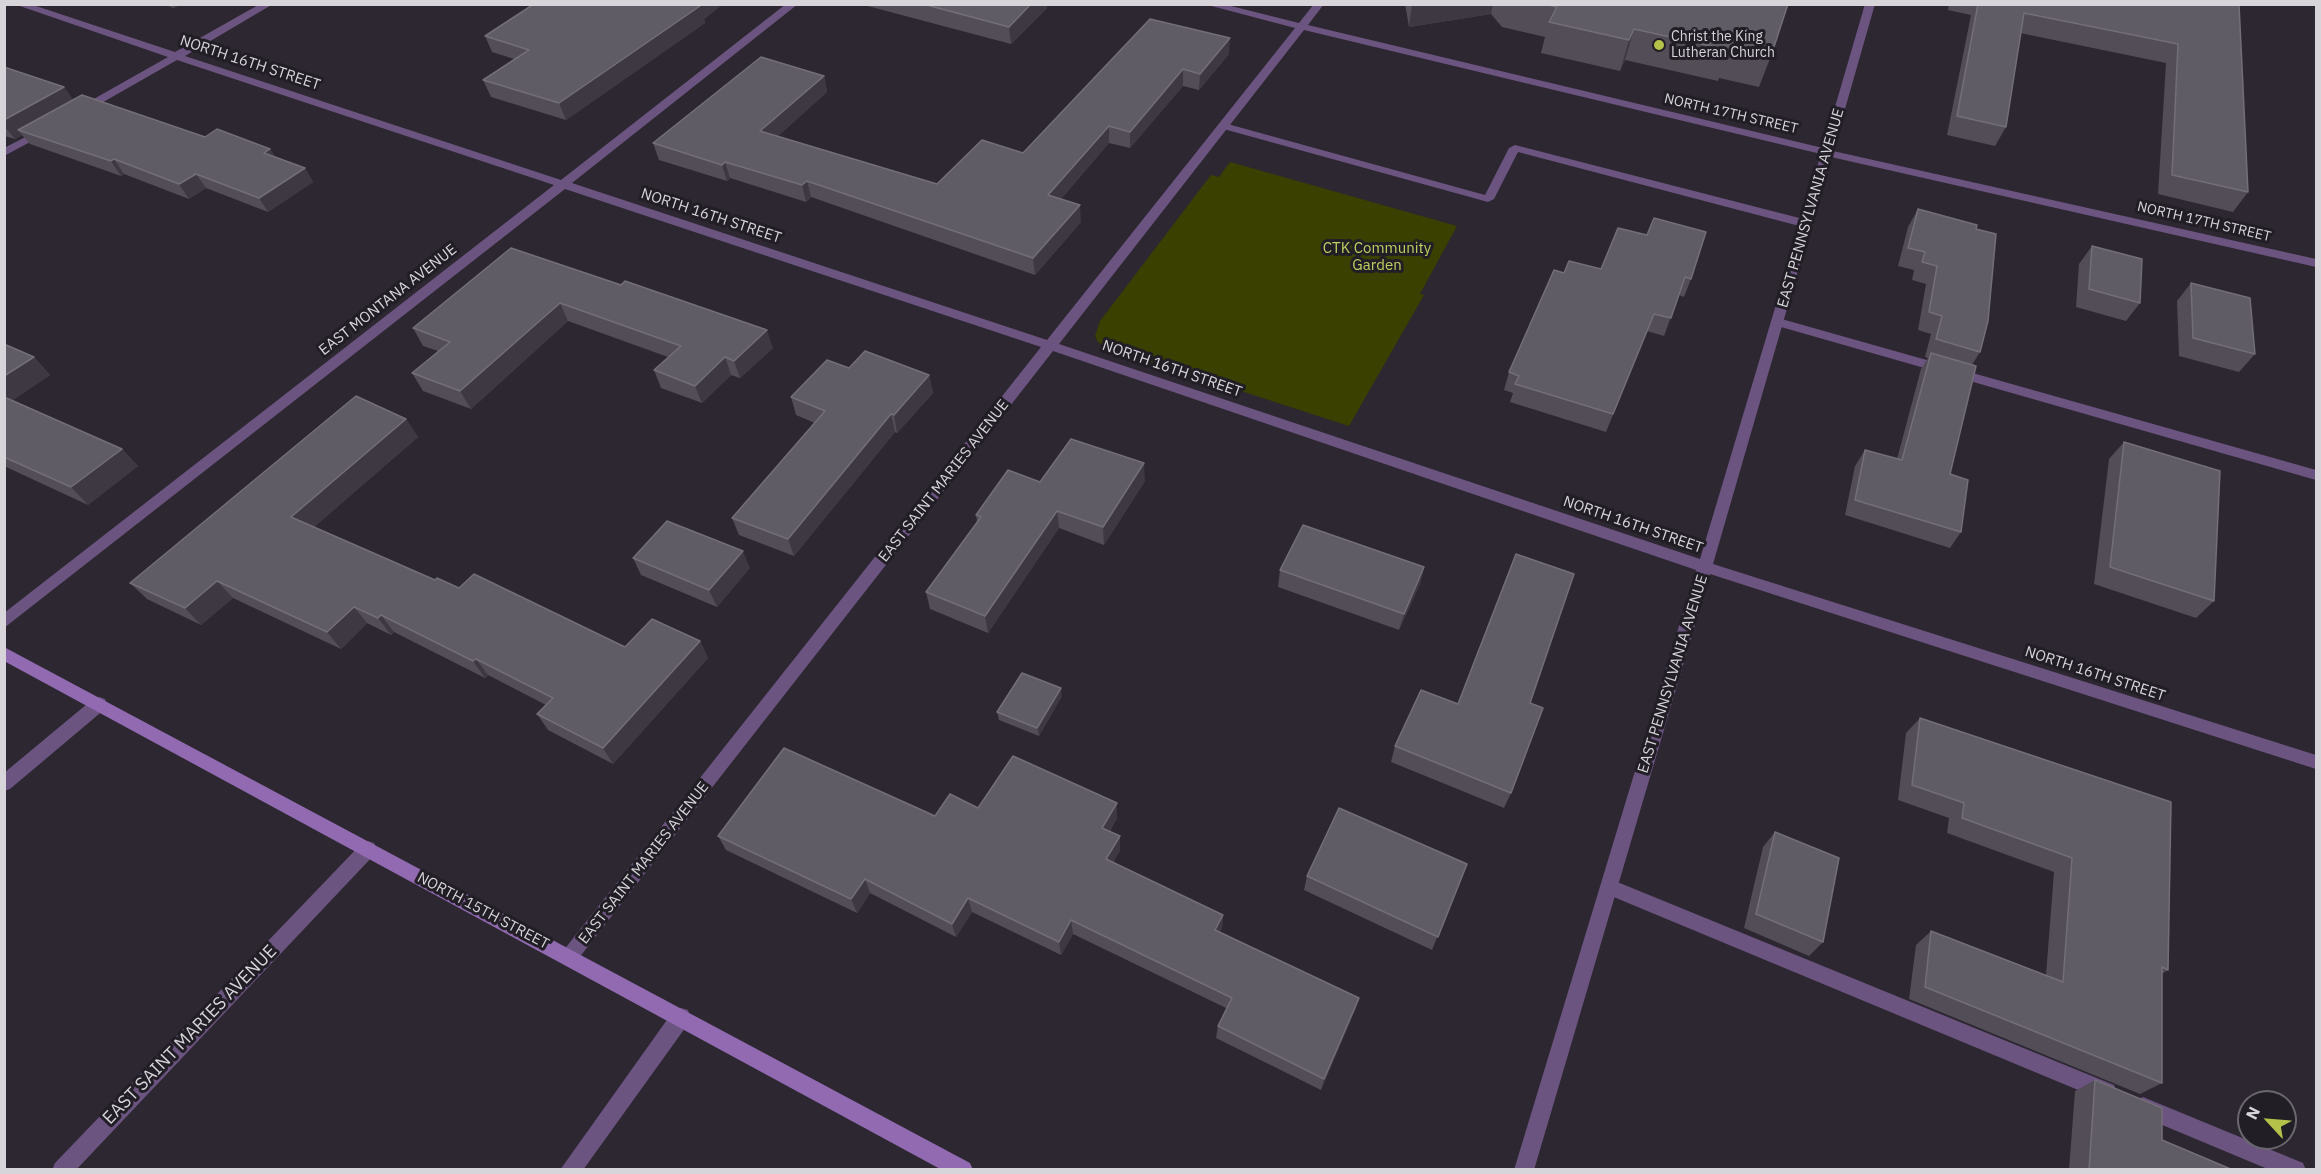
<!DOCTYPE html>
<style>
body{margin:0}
#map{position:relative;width:2321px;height:1174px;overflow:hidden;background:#2c2730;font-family:"IBM Plex Sans",sans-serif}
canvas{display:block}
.frame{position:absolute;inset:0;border:6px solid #d7d4da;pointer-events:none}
.north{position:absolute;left:2237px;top:1090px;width:60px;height:60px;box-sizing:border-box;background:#221e26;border:2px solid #6a676e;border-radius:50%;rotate:296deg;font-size:16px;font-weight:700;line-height:24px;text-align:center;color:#d7d4da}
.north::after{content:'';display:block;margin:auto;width:21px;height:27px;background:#b4c24a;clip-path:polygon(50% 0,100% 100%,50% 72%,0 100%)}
</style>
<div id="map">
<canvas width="2321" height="1174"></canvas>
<div class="frame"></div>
<div class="north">N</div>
</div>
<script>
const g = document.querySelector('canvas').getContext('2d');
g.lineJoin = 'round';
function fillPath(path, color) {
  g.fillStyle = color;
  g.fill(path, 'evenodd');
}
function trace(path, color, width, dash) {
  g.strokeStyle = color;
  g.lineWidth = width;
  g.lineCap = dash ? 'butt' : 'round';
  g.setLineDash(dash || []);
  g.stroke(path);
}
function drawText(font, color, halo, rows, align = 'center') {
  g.font = font + ' "IBM Plex Sans",sans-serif';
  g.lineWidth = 6;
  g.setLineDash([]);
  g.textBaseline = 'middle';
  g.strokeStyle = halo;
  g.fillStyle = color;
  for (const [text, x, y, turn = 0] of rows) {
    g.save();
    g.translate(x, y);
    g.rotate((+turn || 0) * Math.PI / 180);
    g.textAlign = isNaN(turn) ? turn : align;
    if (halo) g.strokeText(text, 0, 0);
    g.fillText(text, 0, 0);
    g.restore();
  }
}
fillPath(new Path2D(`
 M 1230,162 L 1457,226 L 1420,294 L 1424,295 L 1349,426 L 1105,347 L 1098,342 L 1095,336 L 1100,321 L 1211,175 L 1219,177 Z`), '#3a4000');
fillPath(new Path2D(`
 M 1224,123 L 1485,195 L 1509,148 L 1515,145 L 1811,221 L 1813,224 L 1807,228 L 1518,152 L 1494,199 L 1488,202 L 1220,128 L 1219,126 Z
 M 1778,318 L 2316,470 L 2316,480 L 1774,325 L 1772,322 L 1774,319 Z
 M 99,697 L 105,699 L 107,704 L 105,709 L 10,789 L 4,791 L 4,773 L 93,699 Z
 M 1610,879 L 2114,1085 L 2117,1092 L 2114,1099 L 2107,1102 L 1604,893 L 1601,887 L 1604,881 Z
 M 681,1008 L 688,1010 L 690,1017 L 688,1024 L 583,1170 L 560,1170 L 674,1010 Z
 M 2143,1097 L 2303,1163 L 2306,1170 L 2270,1170 L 2136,1114 L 2133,1107 L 2136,1100 Z`), '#6c5480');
fillPath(new Path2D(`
 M 14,4 L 30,4 L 175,52 L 260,4 L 273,4 L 185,56 L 561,180 L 786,4 L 798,4 L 572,183 L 1047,340 L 1295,28 L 1204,4 L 1223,4 L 1299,23 L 1314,4 L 1324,4 L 1308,25 L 1823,148 L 1865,4 L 1875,4 L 1833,151 L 2316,259 L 2316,267 L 1831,157 L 1713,564 L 2316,755 L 2316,769 L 1710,574 L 1534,1170 L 1514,1170 L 1696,570 L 1053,351 L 575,963 L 569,966 L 563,963 L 560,957 L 563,951 L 1041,347 L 565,189 L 4,628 L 4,613 L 554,185 L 177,60 L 84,113 L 76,113 L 76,109 L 168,57 ZM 1304,30 L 1821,154 L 1700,559 L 1059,344 Z
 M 43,128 L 48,131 L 47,133 L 4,156 L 4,148 Z
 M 368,841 L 374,843 L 377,849 L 374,855 L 76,1170 L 52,1170 L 55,1163 L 362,843 Z`), '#6c5480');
fillPath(new Path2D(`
 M 4,647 L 970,1163 L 973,1170 L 942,1170 L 4,661 Z`), '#916ab1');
fillPath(new Path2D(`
 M 163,4 L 181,4 L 174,8 Z
 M 534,4 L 723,4 L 704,19 L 705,23 L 566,120 L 491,97 L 483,80 L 514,59 L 492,52 L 485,36 Z
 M 860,4 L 1046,4 L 1047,8 L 1011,44 Z
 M 1405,4 L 1788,4 L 1771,56 L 1759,87 L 1719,78 L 1718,81 L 1625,60 L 1620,71 L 1541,53 L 1545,37 L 1502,27 L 1491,14 L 1409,27 Z
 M 1949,4 L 2239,4 L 2248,192 L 2233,212 L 2158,194 L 2166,63 L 2020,33 L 2006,127 L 1995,146 L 1947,135 L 1971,15 L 1948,10 Z
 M 1150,19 L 1229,54 L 1199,90 L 1183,86 L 1130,148 L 1109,143 L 1061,199 L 1081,222 L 1035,275 L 811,197 L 806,202 L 730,178 L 727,181 L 659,160 L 653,143 L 824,76 L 827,92 L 778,136 L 937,184 L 1023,153 Z
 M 4,67 L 64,87 L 73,100 L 205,137 L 270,149 L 275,157 L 305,168 L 313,182 L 268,212 L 206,188 L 189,199 L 124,174 L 121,176 L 30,144 L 22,135 L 15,139 L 4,136 Z
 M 1918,209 L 1976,229 L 1980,352 L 1972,365 L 1950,474 L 1961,532 L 1950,548 L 1845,515 L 1855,466 L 1865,450 L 1897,459 L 1921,369 L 1928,358 L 1925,357 L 1931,334 L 1918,330 L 1926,284 L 1912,280 L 1914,270 L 1898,266 L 1908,227 Z
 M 1618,228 L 1691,279 L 1684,297 L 1679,295 L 1664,336 L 1647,331 L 1606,432 L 1510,402 L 1513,393 L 1504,390 L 1509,372 L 1564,273 L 1601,269 Z
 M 2092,246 L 2140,303 L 2126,321 L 2076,307 L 2079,264 Z
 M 511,248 L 773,348 L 740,378 L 731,375 L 702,403 L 661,388 L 654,370 L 668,357 L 568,321 L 471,409 L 423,391 L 412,373 L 438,351 L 423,346 L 413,328 Z
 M 2191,283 L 2255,354 L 2239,372 L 2179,356 L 2177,301 Z
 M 4,344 L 34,357 L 50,375 L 13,400 L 122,449 L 138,466 L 88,505 L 4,466 Z
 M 849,368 L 929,375 L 933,393 L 897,433 L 895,432 L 794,556 L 739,535 L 732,518 L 815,423 L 796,415 L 791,397 Z
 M 406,419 L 418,437 L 314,527 L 435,580 L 625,647 L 700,641 L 708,658 L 613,764 L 548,730 L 537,714 L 546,705 L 488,675 L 485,678 L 394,632 L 391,635 L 367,623 L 341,649 L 233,598 L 201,625 L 147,599 L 130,583 Z
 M 2124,442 L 2214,601 L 2196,618 L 2094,584 L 2109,459 Z
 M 1145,481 L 1104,545 L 1059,528 L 988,633 L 930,609 L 926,592 L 977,522 L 976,515 L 1040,482 Z
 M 633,558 L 750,568 L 717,607 L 641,575 Z
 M 1424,567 L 1420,584 L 1399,630 L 1278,587 L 1280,570 Z
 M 1062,696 L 1039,736 L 999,720 L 997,712 Z
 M 1530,703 L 1511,793 L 1504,808 L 1391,762 L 1395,746 L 1458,704 Z
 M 1920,718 L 2171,802 L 2168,970 L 2162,974 L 2162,1083 L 2140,1094 L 1909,999 L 1916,945 L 1931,931 L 2046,975 L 2054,872 L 1947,833 L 1949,818 L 1898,800 L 1906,733 Z
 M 1117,803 L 1117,818 L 1110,831 L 1120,850 L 1113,863 L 1223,915 L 1222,928 L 1220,932 L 1359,998 L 1355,1010 L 1321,1090 L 1216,1038 L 1218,1026 L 1226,1008 L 1073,934 L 1061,955 L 972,912 L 956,937 L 870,893 L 857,913 L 726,850 L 718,836 L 935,816 L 978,808 Z
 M 1775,832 L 1823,942 L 1809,956 L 1744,928 L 1763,847 Z
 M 1467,864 L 1432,950 L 1304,890 L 1307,876 Z
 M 2095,1080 L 2162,1140 L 2233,1170 L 2069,1170 L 2075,1091 Z`), '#524d57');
fillPath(new Path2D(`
 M 172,4 L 181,4 L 174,8 Z
 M 697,4 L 723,4 L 704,19 L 705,23 L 566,120 L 559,103 Z
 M 1031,4 L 1046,4 L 1047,8 L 1011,44 L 1009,27 Z
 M 1412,4 L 1493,4 L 1491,14 L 1409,27 Z
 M 1634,29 L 1625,60 L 1620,71 L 1629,40 Z
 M 1230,38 L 1229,54 L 1199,90 L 1200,74 Z
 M 1183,69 L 1183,86 L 1130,148 L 1130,132 Z
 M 824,76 L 827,92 L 765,148 L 760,131 Z
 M 64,87 L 77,105 L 18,130 L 22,135 L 15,139 L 4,126 L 4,120 Z
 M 1109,126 L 1109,143 L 1050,212 L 1048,195 Z
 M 270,149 L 279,163 L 264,153 Z
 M 114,159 L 124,174 L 121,176 L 111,161 Z
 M 725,162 L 730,178 L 727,181 L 722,165 Z
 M 305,168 L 313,182 L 268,212 L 259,198 Z
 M 196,174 L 206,188 L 189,199 L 179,184 Z
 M 807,181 L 811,197 L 806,202 L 802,185 Z
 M 1080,205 L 1081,222 L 1035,275 L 1033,258 Z
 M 560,303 L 568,321 L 471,409 L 460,391 Z
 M 767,330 L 773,348 L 740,378 L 734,361 Z
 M 34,357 L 50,375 L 4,406 L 4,376 Z
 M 725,357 L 731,375 L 702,403 L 695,386 Z
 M 929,375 L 933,393 L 897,433 L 894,415 Z
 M 891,414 L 895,432 L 794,556 L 788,539 Z
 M 406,419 L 418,437 L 305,535 L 291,517 Z
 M 122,449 L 138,466 L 88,505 L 71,487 Z
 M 1144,463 L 1145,481 L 1104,545 L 1103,527 Z
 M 1057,511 L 1059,528 L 988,633 L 985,616 Z
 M 743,551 L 750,568 L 717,607 L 709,590 Z
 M 1424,567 L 1420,584 L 1399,630 L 1404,614 Z
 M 217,581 L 233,598 L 201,625 L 185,608 Z
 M 354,607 L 367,623 L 341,649 L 327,632 Z
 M 381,615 L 394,632 L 391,635 L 378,618 Z
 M 700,641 L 708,658 L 613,764 L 603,748 Z
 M 476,659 L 488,675 L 485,678 L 473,661 Z
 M 1061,688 L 1062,696 L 1039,736 L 1037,728 Z
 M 1117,803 L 1117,818 L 1103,842 L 1102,828 Z
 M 1120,836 L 1120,850 L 1107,873 L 1106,859 Z
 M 865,879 L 870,893 L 857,913 L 851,899 Z
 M 968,898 L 972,912 L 956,937 L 952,924 Z
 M 1223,915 L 1222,928 L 1214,943 L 1215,930 Z
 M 1071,920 L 1073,934 L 1061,955 L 1059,942 Z
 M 1359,998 L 1355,1010 L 1321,1090 L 1324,1079 Z`), '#3d3841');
const building = new Path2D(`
 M 534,4 L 697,4 L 696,5 L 700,6 L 559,103 L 483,80 L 529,50 L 485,36 Z
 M 923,4 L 1031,4 L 1009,27 Z
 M 1545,4 L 1788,4 L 1771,56 L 1730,47 L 1729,50 L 1634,29 L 1629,40 L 1549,22 L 1557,7 Z
 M 1978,4 L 2239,4 L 2248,192 L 2172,175 L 2178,44 L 2024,13 L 2006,127 L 1957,116 Z
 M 1150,19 L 1230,38 L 1200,74 L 1183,69 L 1130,132 L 1109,126 L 1048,195 L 1080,205 L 1033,258 L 807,181 L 802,185 L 725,162 L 722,165 L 653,143 L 761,57 L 824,76 L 760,131 L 937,184 L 982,140 L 1023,153 Z
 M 4,67 L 64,87 L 4,120 Z
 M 82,95 L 205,137 L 217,129 L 270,149 L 264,153 L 305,168 L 259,198 L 196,174 L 179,184 L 114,159 L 111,161 L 18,130 Z
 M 1918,209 L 1977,225 L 1976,229 L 1996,234 L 1988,321 L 1980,352 L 1936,339 L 1942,316 L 1929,312 L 1937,266 L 1922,262 L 1925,252 L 1908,248 Z
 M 1654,218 L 1706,232 L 1691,279 L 1685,277 L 1671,318 L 1654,314 L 1613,414 L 1515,384 L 1519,376 L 1509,372 L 1554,270 L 1564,273 L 1569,261 L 1601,269 L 1618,228 L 1647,235 Z
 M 2092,246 L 2142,259 L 2140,303 L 2089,289 Z
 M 511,248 L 621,285 L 625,281 L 767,330 L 734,361 L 725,357 L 695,386 L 654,370 L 681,346 L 560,303 L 460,391 L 412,373 L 450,342 L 413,328 Z
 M 2191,283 L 2250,298 L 2255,354 L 2193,338 Z
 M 4,344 L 34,357 L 4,376 Z
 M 865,351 L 929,375 L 894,415 L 891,414 L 788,539 L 732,518 L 825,411 L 791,397 L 827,360 L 849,368 Z
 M 1931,353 L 1976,366 L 1950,474 L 1968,480 L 1961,532 L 1855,500 L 1865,450 L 1902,460 Z
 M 356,396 L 406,419 L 291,517 L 435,580 L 437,578 L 459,588 L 474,574 L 625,647 L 652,619 L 700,641 L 603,748 L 537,714 L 553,698 L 476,659 L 473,661 L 381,615 L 378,618 L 354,607 L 327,632 L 217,581 L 185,608 L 130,583 Z
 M 4,397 L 122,449 L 71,487 L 4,457 Z
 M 1071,439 L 1144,463 L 1103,527 L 1057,511 L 985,616 L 926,592 L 981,517 L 976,515 L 1008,470 L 1040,482 Z
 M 2124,442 L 2220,471 L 2214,601 L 2110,567 Z
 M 667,521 L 743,551 L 709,590 L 633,558 Z
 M 1303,525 L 1424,567 L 1404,614 L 1280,570 Z
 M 1516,554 L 1574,574 L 1530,703 L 1543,708 L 1511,793 L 1395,746 L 1421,690 L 1458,704 Z
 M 1022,673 L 1061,688 L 1037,728 L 997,712 Z
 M 1920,718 L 2171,802 L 2168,970 L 2162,967 L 2162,1083 L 1925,987 L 1931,931 L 2063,982 L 2072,858 L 1962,818 L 1964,803 L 1912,785 Z
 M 784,748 L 935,816 L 950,794 L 978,808 L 1013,756 L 1117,803 L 1102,828 L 1120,836 L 1106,859 L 1223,915 L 1215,930 L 1359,998 L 1324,1079 L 1218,1026 L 1232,998 L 1071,920 L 1059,942 L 968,898 L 952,924 L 865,879 L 851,899 L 718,836 Z
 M 1339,808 L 1467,864 L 1438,937 L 1307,876 Z
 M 1775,832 L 1839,858 L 1823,942 L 1756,914 Z
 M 2095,1080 L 2162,1108 L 2162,1140 L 2233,1170 L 2089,1170 Z`);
fillPath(building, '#605c65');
trace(building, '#736e77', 1.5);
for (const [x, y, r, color] of [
 [1659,45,6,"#b4c24a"]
]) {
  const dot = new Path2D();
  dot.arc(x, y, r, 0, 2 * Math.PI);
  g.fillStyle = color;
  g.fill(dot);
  trace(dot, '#221e26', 2);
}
drawText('14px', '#d7d4da', '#221e26', [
 ["Christ the King",1671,37],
 ["Lutheran Church",1671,53]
], 'left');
drawText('14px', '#d7d4da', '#221e26', [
 ["NORTH 17TH STREET",1731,114,13],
 ["NORTH 17TH STREET",2204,222,13]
]);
drawText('15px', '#d7d4da', '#221e26', [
 ["NORTH 16TH STREET",250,63,18],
 ["EAST PENNSYLVANIA AVENUE",1811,208,-74],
 ["NORTH 16TH STREET",711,216,18],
 ["EAST MONTANA AVENUE",388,300,-38],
 ["NORTH 16TH STREET",1172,369,19],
 ["EAST SAINT MARIES AVENUE",944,481,-52],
 ["NORTH 16TH STREET",1633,525,19],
 ["EAST PENNSYLVANIA AVENUE",1673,674,-73],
 ["NORTH 16TH STREET",2095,674,18],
 ["EAST SAINT MARIES AVENUE",644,863,-52],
 ["NORTH 15TH STREET",483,911,28]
]);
drawText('15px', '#c0ce60', '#221e26', [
 ["CTK Community",1377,249],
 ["Garden",1377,266]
]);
drawText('18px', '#d7d4da', '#221e26', [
 ["EAST SAINT MARIES AVENUE",190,1035,-46]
]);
</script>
